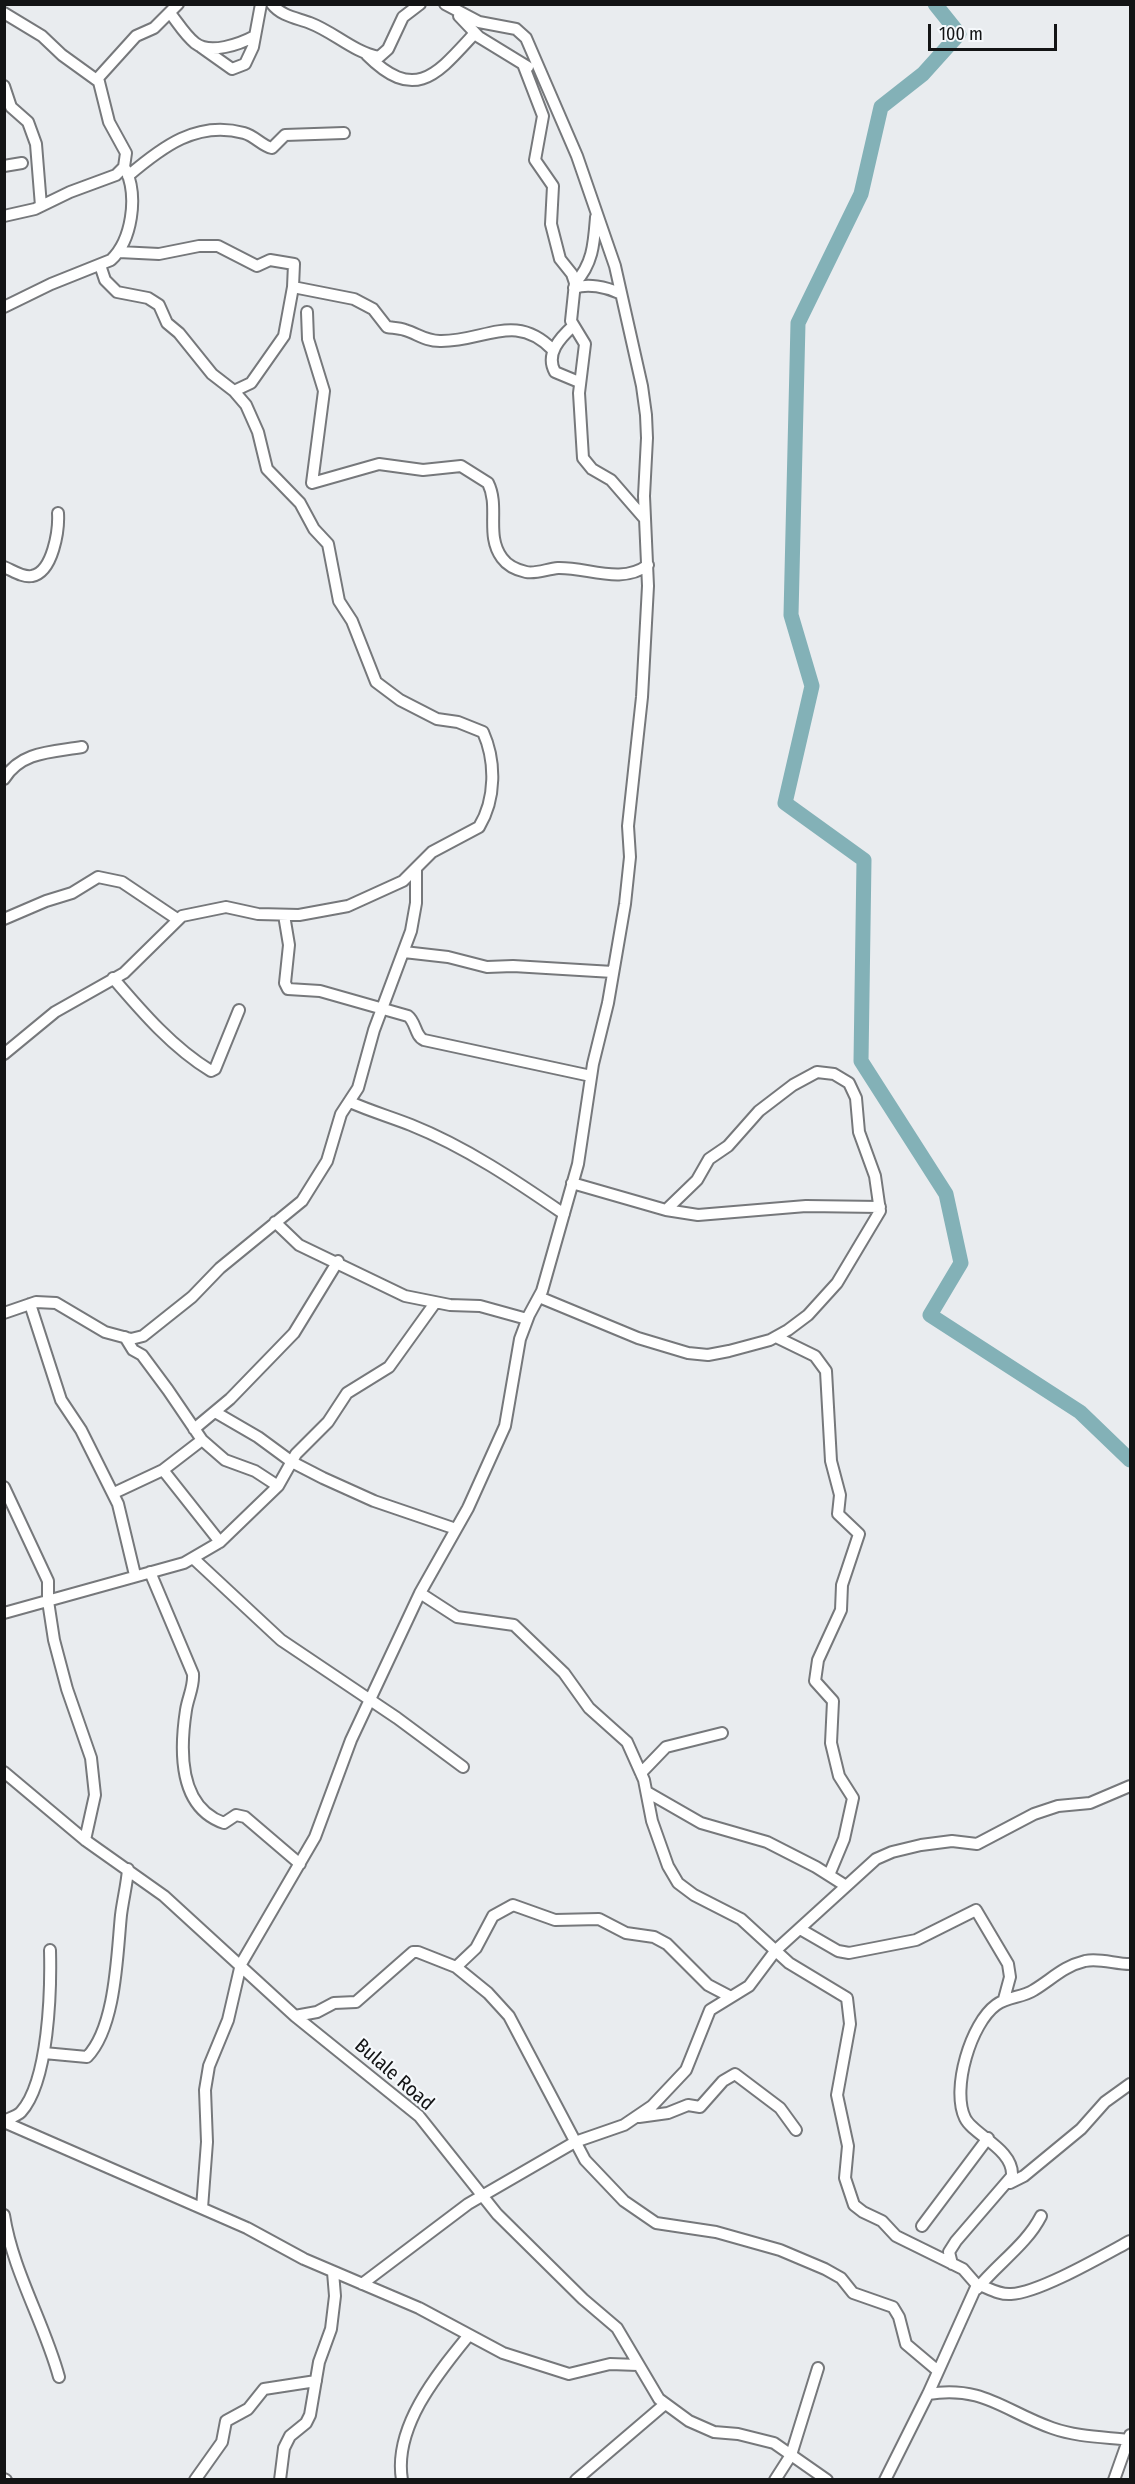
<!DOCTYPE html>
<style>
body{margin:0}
#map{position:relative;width:1135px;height:2484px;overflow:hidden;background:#e9ecef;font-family:"Fira Sans Condensed",sans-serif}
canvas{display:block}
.frame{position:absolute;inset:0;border:6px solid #131415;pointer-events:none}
.scale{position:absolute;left:928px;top:24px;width:129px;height:27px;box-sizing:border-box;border:3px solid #131415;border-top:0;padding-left:8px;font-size:18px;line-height:21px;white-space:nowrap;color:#131415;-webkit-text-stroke:4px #f6f9fc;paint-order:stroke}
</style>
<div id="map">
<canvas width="1135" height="2484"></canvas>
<div class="frame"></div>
<div class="scale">100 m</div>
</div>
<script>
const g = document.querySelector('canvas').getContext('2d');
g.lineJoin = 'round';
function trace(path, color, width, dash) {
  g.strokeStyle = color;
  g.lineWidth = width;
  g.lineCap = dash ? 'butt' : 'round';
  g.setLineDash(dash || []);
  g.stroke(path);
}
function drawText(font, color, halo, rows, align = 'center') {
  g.font = font + ' "Fira Sans Condensed",sans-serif';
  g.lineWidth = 4.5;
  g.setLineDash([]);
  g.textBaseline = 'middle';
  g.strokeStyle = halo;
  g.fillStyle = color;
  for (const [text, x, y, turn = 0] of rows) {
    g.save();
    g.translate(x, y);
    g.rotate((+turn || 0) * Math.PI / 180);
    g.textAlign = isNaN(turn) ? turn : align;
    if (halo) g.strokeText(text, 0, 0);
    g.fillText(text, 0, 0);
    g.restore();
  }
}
trace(new Path2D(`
 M 935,4 L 959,34 L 923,74 L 881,107 L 861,194 L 798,323 L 791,615 L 812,686 L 785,803 L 864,860 L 861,1061 L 946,1194 L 961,1263 L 930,1315 L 1080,1412 L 1130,1460`), '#83b1b7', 15);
const minor = new Path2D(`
 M 272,4 C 281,16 297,18 310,23 C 334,32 353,52 379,57 L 388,49 L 403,17 L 420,4
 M 4,13 L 42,36 L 62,55 L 98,81
 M 170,13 C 178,23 185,35 195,43 C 210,55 240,44 255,36
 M 459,16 L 479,37 L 528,67
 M 201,47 L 232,69 L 245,64 L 253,47 L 261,4
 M 367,55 C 416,104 438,73 475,33
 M 523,64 L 543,116 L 535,160 L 553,186 L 551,224 L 560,259 L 572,274 L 575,283 L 571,321 L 585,344 L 579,393 L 583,458 L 592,469 L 611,480 L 644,518
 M 4,86 L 11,107 L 28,122 L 36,144 L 41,206
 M 4,166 L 22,163
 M 128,176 C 162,147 197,120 244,133 C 255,136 262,146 272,148 L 285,135 L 344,133
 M 4,216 L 35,209 L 70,192 L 116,175 L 124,167 L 126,153 L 109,122 L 98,78 L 136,36 L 154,28 L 178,4
 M 119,252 L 159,254 L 199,246 L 218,246 L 257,266 L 270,260 L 294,264 L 293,287 L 284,336 L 251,383 L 234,391
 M 575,283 C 593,264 594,243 596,217
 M 293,287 L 354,299 L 373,309 L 387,327 C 393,328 399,328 405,330 C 418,334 425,341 440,341 C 484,342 515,311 553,350
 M 574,288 C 588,283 606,287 619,293
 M 4,307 L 51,284 L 111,260 C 132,240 138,197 126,170
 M 307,312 L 308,339 L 324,391 L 312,483 L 379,464 L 423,470 L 461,466 L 488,483 C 500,507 485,535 502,558 C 507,565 517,570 526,572 C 536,574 547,569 558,568 C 587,567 621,585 648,565
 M 573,326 C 560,338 545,354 555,372 L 579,382
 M 4,567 C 12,570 23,578 32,576 C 53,572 59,530 58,513
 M 4,779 C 21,751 53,752 82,747
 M 284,915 L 289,945 L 285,983 L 288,989 L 320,991 L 408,1016 C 416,1022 415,1036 424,1040 L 591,1076
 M 4,919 L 46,901 L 72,893 L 98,877 L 122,882 L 177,919
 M 404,952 L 448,957 L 487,967 L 513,966 L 613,972
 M 113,978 C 142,1012 173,1048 211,1071 L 215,1069 L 239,1010
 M 4,1054 L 55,1012 L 124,973 L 182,916 L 226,907 L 258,914 L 299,915 L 348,906 L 403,881 L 432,852 L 479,827 C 496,799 496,761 483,732 L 458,722 L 437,719 L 400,700 L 376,682 L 352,621 L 339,601 L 328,544 L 314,529 L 300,503 L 267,469 L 258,432 L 246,405 L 234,391 L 212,374 L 179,333 L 167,323 L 159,305 L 148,298 L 117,292 L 105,280 L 100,265
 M 350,1102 C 370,1111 391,1117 411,1125 C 466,1147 516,1181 564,1214
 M 572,1183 L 666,1210 L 698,1215 L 806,1206 L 880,1207
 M 275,1222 L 299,1245 L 405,1296 L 450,1305 L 480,1306 L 527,1319
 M 539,1297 L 638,1338 L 688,1353 L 708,1355 L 729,1351 L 770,1340 L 788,1330 L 808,1315 L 837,1283 L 880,1211 L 875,1176 L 859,1132 L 856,1098 L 849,1083 L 834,1074 L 817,1072 L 793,1085 L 759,1111 L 728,1146 L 709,1159 L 697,1180 L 666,1210
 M 30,1304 L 61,1400 L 81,1430 L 118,1504 L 135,1575
 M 4,1313 L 36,1302 L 56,1303 L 105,1332 L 131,1339 L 143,1336 L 192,1297 L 220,1268 L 302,1201 L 327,1161 L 341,1114 L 358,1088 L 374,1030 L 411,931 L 416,903 L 416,870
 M 125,1337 L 133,1350 L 142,1355 L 168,1390 L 202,1440 L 225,1460 L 255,1471 L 278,1486
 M 776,1337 L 815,1356 L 826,1371 L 831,1461 L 840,1495 L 838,1514 L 859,1534 L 842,1585 L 841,1610 L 818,1660 L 815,1681 L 833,1701 L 831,1743 L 839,1776 L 853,1798 L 844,1839 L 829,1875
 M 215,1412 L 258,1437 L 292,1462 L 323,1478 L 374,1501 L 456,1529
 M 194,1429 L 230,1399 L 294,1333 L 338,1261
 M 163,1470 L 220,1542
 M 4,1487 L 48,1581 L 48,1601 L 54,1640 L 67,1689 L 91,1758 L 95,1795 L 85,1840
 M 114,1493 L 163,1470 L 202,1440
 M 194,1559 L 281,1640 L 397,1718 L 463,1767
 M 150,1572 L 193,1674 C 194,1687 188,1697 186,1710 C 180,1749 178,1807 224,1823 L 236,1815 L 245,1817 L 300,1864
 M 420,1593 L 457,1617 L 514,1625 L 564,1673 L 589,1708 L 627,1742 L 644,1780 L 652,1821 L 668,1866 L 678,1883 L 694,1895 L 741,1919 L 789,1963 L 847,1998 L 850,2024 L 837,2095 L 848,2146 L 845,2178 L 854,2205 L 863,2212 L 882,2221 L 896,2236 L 963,2269 L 977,2285 L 928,2394 L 885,2480
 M 4,1613 L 184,1563 L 220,1542 L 278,1486 L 296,1454 L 328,1422 L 347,1393 L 389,1367 L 435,1303
 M 4,1772 L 85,1840 L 164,1896 L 295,2016 L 419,2116 L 497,2214 L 583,2299 L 617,2328 L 659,2399 L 689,2421 L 714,2432 L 738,2434 L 774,2443 L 827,2480
 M 641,1773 L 666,1747 L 722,1733
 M 647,1792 L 701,1823 L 767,1842 L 816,1867 L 846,1886
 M 800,1929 L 838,1951 L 849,1953 L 916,1940 L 976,1910 L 1008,1964 L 1010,1977 L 1004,1999
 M 456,1967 L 488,1993 L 509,2016 L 585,2160 L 624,2201 L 656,2223 L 716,2232 L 780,2250 L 825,2269 L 841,2278 L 853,2293 L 893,2307 L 899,2317 L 906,2344 L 938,2371
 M 295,2016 L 317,2012 L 334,2003 L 356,2002 L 413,1952 L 418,1952 L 456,1967 L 476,1948 L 493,1916 L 513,1905 L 555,1920 L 599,1919 L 626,1933 L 654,1937 L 667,1944 L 708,1985 L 729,1996
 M 44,2053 L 87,2057 C 116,2027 117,1954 121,1915 C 123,1899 127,1884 128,1869
 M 639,2117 L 668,2113 L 688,2105 L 700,2107 L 723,2081 L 735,2074 L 780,2108 L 796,2130
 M 4,2121 C 10,2118 17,2116 21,2112 C 49,2081 51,1990 50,1950
 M 4,2122 L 247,2228 L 304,2259 L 419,2308 L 503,2353 L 569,2374 L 610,2364 L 638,2365
 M 1010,2183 L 1024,2176 L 1081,2129 L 1105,2102 L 1130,2084
 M 202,2208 L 207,2142 L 205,2090 L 209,2066 L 228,2020 L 241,1964 L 315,1837 L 351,1740 L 420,1593 L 468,1508 L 505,1426 L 520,1339 L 529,1315 L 542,1291 L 578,1164 L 593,1064 L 608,1003 L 625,904 L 630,857 L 628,826 L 642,697 L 648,586 L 644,496 L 647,438 L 646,415 L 642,386 L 615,266 L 577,156 L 526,38 L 516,29 L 479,22 L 445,4
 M 4,2215 C 13,2272 44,2322 59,2377
 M 922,2226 L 988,2138
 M 952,2264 L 949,2252 L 956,2241 L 1012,2176 C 1014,2149 973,2135 965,2118 C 951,2089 971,2023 996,2005 C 1008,1996 1022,1998 1034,1990 C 1052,1979 1064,1966 1085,1961 C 1100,1958 1115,1964 1130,1964
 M 362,2284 L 468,2204 L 575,2142 L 624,2125 L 652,2106 L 686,2070 L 710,2010 L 749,1986 L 776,1950 L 876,1859 L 892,1852 L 921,1845 L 952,1841 L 977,1844 L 1034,1814 L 1058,1806 L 1090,1803 L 1130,1786
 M 980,2285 C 990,2289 1000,2295 1011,2294 C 1039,2293 1104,2255 1130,2241
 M 977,2289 C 997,2264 1027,2244 1041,2216
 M 928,2394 C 983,2385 1004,2411 1052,2428 C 1077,2437 1104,2437 1130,2440
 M 4,2479 L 6,2480
 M 195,2480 L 222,2442 L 226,2421 L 248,2409 L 264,2389 L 316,2381
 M 280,2480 L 284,2448 L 290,2436 L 306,2423 L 310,2415 L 319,2362 L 331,2329 L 335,2296 L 333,2272
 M 402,2480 C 393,2427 438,2373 469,2335
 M 576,2480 L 665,2404
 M 775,2480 L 791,2455 L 818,2368
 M 1114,2480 L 1130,2435`);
trace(minor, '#76787b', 14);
trace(minor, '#fff', 10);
drawText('20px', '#131415', '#f6f9fc', [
 ["Bulale Road",394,2075,41]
]);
</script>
